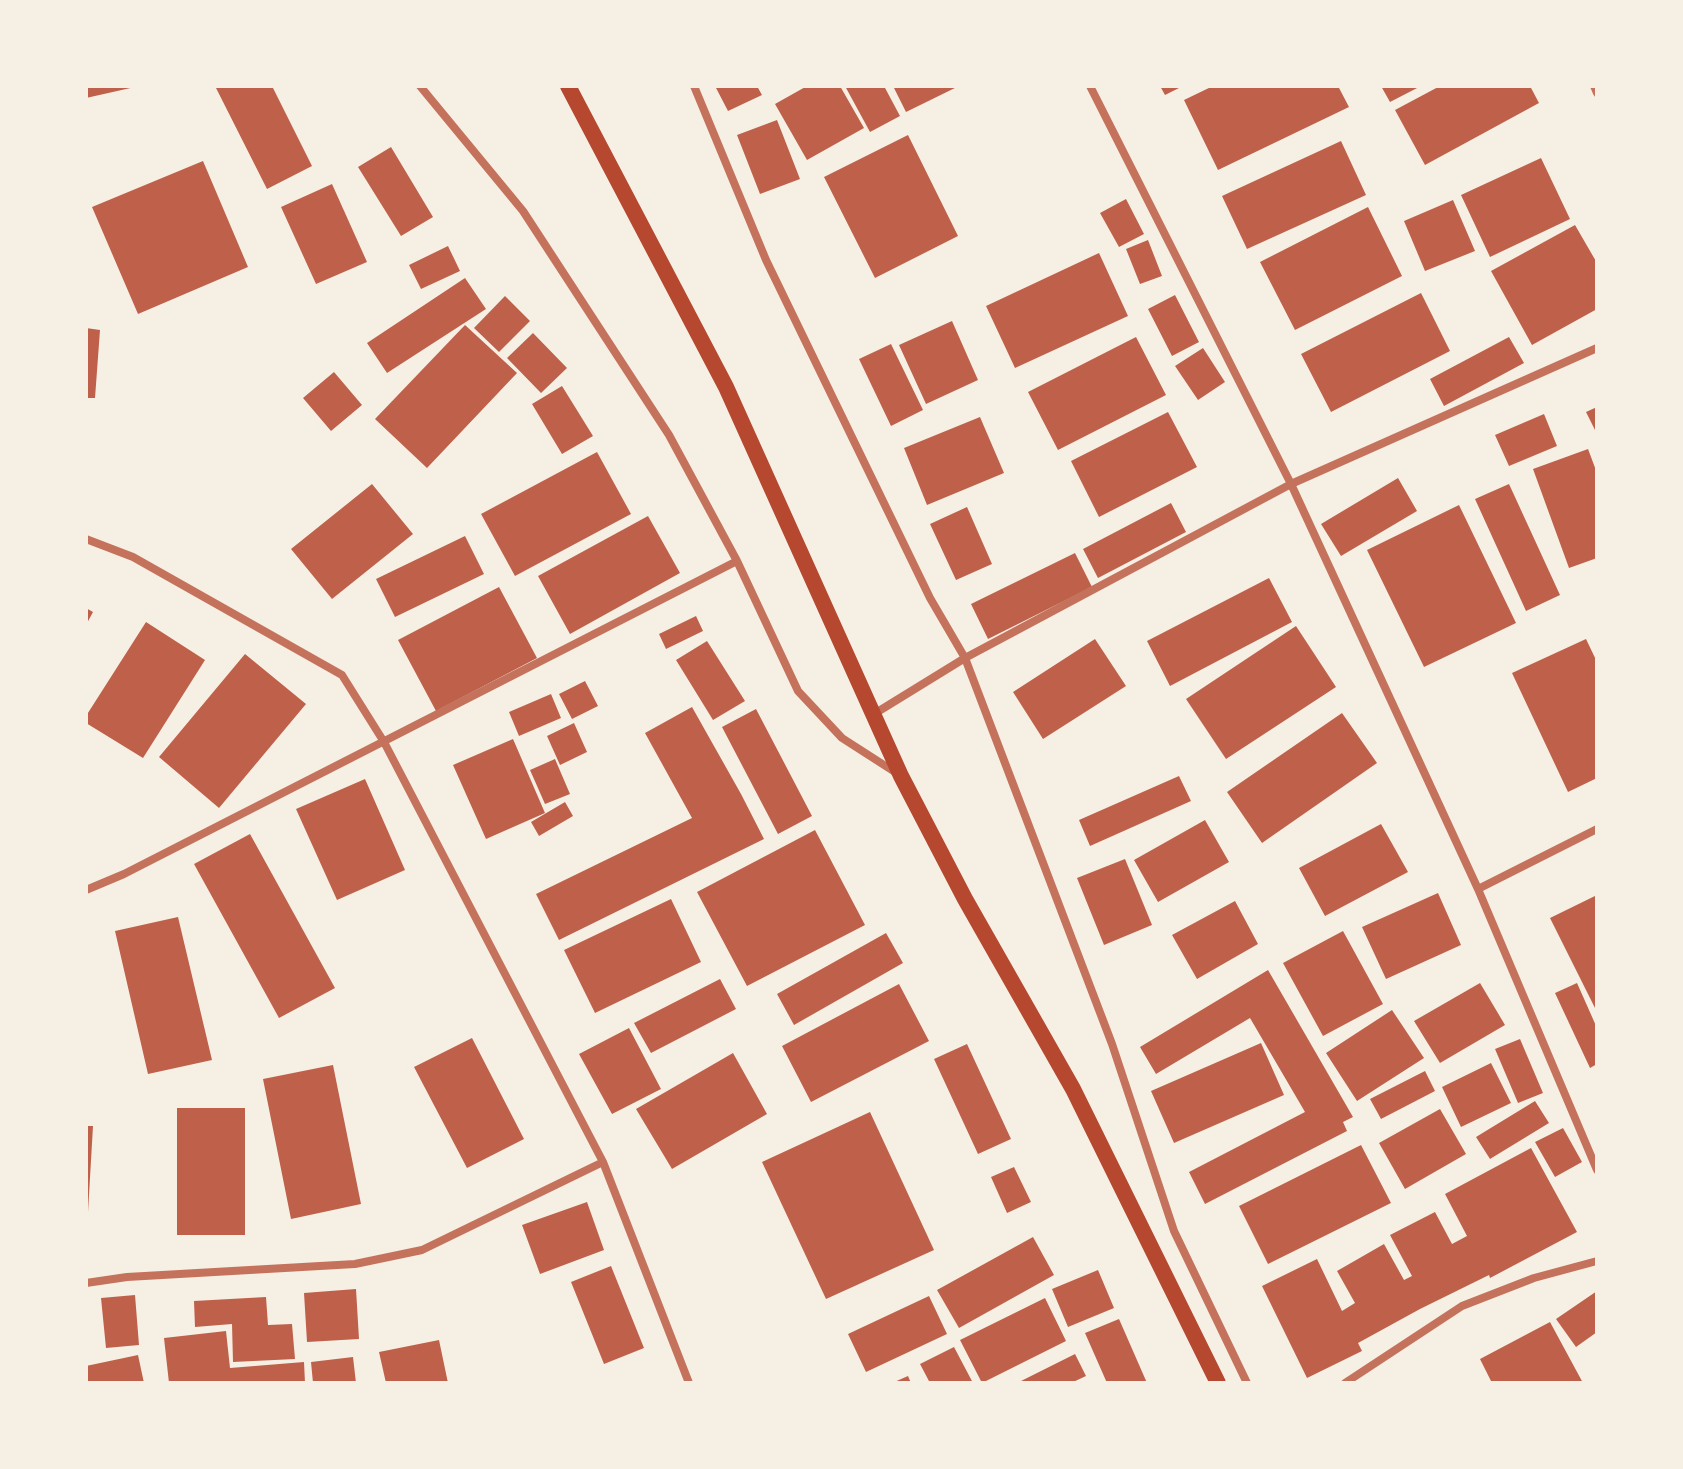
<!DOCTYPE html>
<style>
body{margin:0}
#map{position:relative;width:1683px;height:1469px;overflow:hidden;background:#f6efe4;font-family:"DM Sans",sans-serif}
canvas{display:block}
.frame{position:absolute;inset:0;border:88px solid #f6efe4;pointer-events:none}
</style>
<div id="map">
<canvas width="1683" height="1469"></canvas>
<div class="frame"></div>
</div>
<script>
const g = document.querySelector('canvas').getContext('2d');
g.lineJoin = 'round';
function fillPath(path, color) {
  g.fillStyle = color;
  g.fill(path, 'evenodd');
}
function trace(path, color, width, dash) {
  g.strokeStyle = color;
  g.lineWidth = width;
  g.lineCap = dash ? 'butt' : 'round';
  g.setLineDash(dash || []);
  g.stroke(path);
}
fillPath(new Path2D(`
 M 86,86 L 135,86 L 135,87 L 86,98 Z
 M 215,86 L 272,86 L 312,166 L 267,189 Z
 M 715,86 L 757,86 L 762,95 L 728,111 Z
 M 807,86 L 840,86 L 864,128 L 807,160 L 775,104 Z
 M 845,86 L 884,86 L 900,116 L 870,132 Z
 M 893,86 L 959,86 L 906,112 Z
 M 1160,86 L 1183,86 L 1165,95 Z
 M 1213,86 L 1338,86 L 1349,107 L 1218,170 L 1184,100 Z
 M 1381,86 L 1421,86 L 1390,102 Z
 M 1440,86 L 1530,86 L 1539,103 L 1425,165 L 1395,110 Z
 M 777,120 L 800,179 L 760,194 L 737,135 Z
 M 908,135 L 958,236 L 875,278 L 824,177 Z
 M 1341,141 L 1366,195 L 1247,249 L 1222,196 Z
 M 391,147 L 433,217 L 401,236 L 358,167 Z
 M 1541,158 L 1570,219 L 1490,257 L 1461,195 Z
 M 203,161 L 248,267 L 138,314 L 92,207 Z
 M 332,184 L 367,262 L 316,284 L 281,207 Z
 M 1126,199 L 1144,234 L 1119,247 L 1100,213 Z
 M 1453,200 L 1475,251 L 1425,271 L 1404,221 Z
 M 1368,207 L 1402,276 L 1295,330 L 1260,262 Z
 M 1575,225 L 1597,263 L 1597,309 L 1532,345 L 1491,271 Z
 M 1148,240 L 1162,276 L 1140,284 L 1126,249 Z
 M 448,246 L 460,271 L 421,289 L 409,265 Z
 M 1099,253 L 1128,316 L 1015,368 L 986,306 Z
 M 465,278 L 486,309 L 387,373 L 367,343 Z
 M 1421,293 L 1450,351 L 1331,412 L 1301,354 Z
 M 1175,295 L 1199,342 L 1172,356 L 1148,309 Z
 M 505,296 L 530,321 L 499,352 L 474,328 Z
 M 952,321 L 978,380 L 926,404 L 899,345 Z
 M 465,325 L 517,373 L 427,468 L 375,419 Z
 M 86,328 L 100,330 L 95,398 L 86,398 Z
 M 533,333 L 567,368 L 541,393 L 507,358 Z
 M 1136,337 L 1166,395 L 1058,450 L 1028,392 Z
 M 1509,337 L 1524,363 L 1444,406 L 1430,379 Z
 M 891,344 L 923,410 L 891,426 L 859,359 Z
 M 1203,348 L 1225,382 L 1198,400 L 1175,366 Z
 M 334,372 L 362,405 L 331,431 L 303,398 Z
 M 562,386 L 593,436 L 562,454 L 532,404 Z
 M 1597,407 L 1597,434 L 1586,412 Z
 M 1168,412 L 1197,467 L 1099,517 L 1071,461 Z
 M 1544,414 L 1557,446 L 1509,466 L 1495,435 Z
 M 980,417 L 1004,473 L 927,505 L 904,448 Z
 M 1588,449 L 1597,473 L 1597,558 L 1569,568 L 1533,469 Z
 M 597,452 L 631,514 L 515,576 L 481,514 Z
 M 1398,478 L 1417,511 L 1341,556 L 1321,524 Z
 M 372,484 L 413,534 L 332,599 L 291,549 Z
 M 1509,484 L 1560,595 L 1526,611 L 1475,499 Z
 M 1171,503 L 1186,532 L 1098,578 L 1083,549 Z
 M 1459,505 L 1516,623 L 1424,667 L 1367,550 Z
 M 967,507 L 992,564 L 956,580 L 930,524 Z
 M 648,516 L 680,573 L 570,634 L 538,576 Z
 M 465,536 L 484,574 L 395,617 L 376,579 Z
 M 1075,553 L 1092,587 L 988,639 L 971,604 Z
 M 1269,578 L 1292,622 L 1170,686 L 1147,641 Z
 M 499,587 L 537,658 L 436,711 L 398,640 Z
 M 86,608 L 93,612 L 86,625 Z
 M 696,616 L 703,631 L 666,649 L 659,634 Z
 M 146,622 L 205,660 L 143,758 L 86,723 L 86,716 Z
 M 1296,626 L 1336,687 L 1226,759 L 1186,699 Z
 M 1095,639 L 1126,686 L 1043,739 L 1013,692 Z
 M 1586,639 L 1597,662 L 1597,778 L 1568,792 L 1512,673 Z
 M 707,641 L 745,701 L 713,720 L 676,660 Z
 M 245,654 L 306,704 L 219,808 L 159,757 Z
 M 585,681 L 598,706 L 572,719 L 559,694 Z
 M 551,694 L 561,718 L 519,736 L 509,712 Z
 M 692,707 L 741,794 L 764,839 L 559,940 L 536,894 L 692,818 L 645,733 Z
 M 756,709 L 812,816 L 778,834 L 722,727 Z
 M 1342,713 L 1377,763 L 1262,843 L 1227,792 Z
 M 574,723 L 587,752 L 560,765 L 547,736 Z
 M 513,739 L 545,813 L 486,839 L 453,765 Z
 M 555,759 L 570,794 L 545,804 L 530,770 Z
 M 1179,776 L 1191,801 L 1090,846 L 1079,820 Z
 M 365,779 L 405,870 L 337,900 L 296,809 Z
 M 565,802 L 573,816 L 539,836 L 531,822 Z
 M 1205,820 L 1229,862 L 1158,902 L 1134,860 Z
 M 1381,824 L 1408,872 L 1325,916 L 1299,868 Z
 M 815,830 L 865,925 L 747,986 L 697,892 Z
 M 250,834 L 335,988 L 279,1018 L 194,864 Z
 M 1125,859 L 1152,925 L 1104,945 L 1077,878 Z
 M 1438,893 L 1461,945 L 1386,979 L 1362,927 Z
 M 1597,895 L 1597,1012 L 1550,918 Z
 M 671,899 L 701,962 L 595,1013 L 564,950 Z
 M 1235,901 L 1258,944 L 1197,979 L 1172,935 Z
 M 178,917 L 212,1060 L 148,1074 L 115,931 Z
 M 1343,931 L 1383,1004 L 1323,1036 L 1283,963 Z
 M 886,933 L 903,963 L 794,1025 L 777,994 Z
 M 1268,970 L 1353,1117 L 1343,1122 L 1347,1131 L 1205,1204 L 1189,1172 L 1305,1112 L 1250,1018 L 1156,1074 L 1140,1047 Z
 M 720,979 L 736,1009 L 651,1053 L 634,1023 Z
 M 1480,983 L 1505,1025 L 1440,1063 L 1414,1021 Z
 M 1577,983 L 1597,1028 L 1597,1064 L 1590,1068 L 1555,993 Z
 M 899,984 L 929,1041 L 811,1102 L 782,1046 Z
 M 1392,1010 L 1424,1058 L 1357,1101 L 1326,1053 Z
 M 629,1028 L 661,1089 L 612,1114 L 579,1054 Z
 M 472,1038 L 524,1139 L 467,1168 L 414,1067 Z
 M 1520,1039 L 1543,1093 L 1518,1103 L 1495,1049 Z
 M 1261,1043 L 1284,1095 L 1174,1143 L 1151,1091 Z
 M 967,1044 L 1011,1139 L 978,1154 L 934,1059 Z
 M 733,1053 L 767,1114 L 672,1169 L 636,1109 Z
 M 1491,1063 L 1511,1103 L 1461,1127 L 1442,1087 Z
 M 333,1065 L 361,1204 L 291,1219 L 263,1079 Z
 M 1425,1071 L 1435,1091 L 1381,1119 L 1370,1099 Z
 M 1535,1101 L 1549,1123 L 1490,1159 L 1476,1137 Z
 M 177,1108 L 245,1108 L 245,1235 L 177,1235 Z
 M 1440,1109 L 1466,1154 L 1405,1189 L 1379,1143 Z
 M 870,1112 L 934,1250 L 826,1299 L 762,1162 Z
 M 86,1126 L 93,1126 L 88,1212 L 86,1212 Z
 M 1563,1128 L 1582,1162 L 1555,1177 L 1535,1142 Z
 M 1361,1145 L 1391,1203 L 1268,1264 L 1239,1206 Z
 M 1531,1148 L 1577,1232 L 1490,1278 L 1489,1275 L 1420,1309 L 1358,1343 L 1362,1351 L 1307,1378 L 1262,1286 L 1317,1259 L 1342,1311 L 1355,1303 L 1337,1271 L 1384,1244 L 1404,1280 L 1412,1276 L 1390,1235 L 1435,1212 L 1452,1244 L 1467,1236 L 1445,1194 Z
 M 1014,1167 L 1031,1202 L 1007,1213 L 991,1177 Z
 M 587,1202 L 604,1250 L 540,1274 L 522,1225 Z
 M 1033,1237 L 1054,1275 L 959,1328 L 937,1290 Z
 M 611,1266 L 644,1348 L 604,1364 L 571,1282 Z
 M 1098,1270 L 1114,1308 L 1068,1327 L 1052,1289 Z
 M 356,1289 L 359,1339 L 307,1342 L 304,1293 Z
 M 1597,1291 L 1597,1332 L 1576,1347 L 1556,1319 Z
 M 135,1295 L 139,1345 L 106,1348 L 101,1298 Z
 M 929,1296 L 947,1334 L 866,1372 L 848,1334 Z
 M 266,1297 L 268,1325 L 292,1324 L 295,1359 L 233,1362 L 232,1324 L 195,1327 L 194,1301 Z
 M 1045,1298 L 1066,1341 L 982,1383 L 960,1340 Z
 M 1119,1319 L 1147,1383 L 1107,1383 L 1085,1333 Z
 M 1550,1322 L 1583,1383 L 1492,1383 L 1480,1359 Z
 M 226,1331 L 230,1368 L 304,1362 L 305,1383 L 169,1383 L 164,1338 Z
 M 439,1340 L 448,1383 L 386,1383 L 379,1352 Z
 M 954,1347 L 973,1383 L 930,1383 L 920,1364 Z
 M 1075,1354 L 1086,1376 L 1071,1383 L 1017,1383 Z
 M 138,1355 L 144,1383 L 86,1383 L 86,1366 Z
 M 353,1357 L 356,1383 L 313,1383 L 311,1362 Z
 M 908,1376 L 911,1383 L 892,1383 Z`), '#bf614a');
trace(new Path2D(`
 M 420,86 L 523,211 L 669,435 L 737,561 L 798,691 L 842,738 L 898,774
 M 694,86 L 766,260 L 930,598 L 965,658 L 1112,1044 L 1174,1231 L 1247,1383
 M 1090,86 L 1291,484 L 1478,889 L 1597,1170
 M 1594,86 L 1597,93
 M 86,539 L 133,557 L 342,675 L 384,742 L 603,1162 L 689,1383
 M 874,714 L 965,658 L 1291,484 L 1597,348
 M 1478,889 L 1597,829
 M 86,890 L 124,874 L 737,561
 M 86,1283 L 127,1277 L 355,1264 L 422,1250 L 603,1162
 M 1345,1383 L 1462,1306 L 1534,1278 L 1597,1261`), '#c5725c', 8);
trace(new Path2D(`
 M 568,86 L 726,387 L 901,776 L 965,899 L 1073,1089 L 1218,1383`), '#b5482f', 16);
</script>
